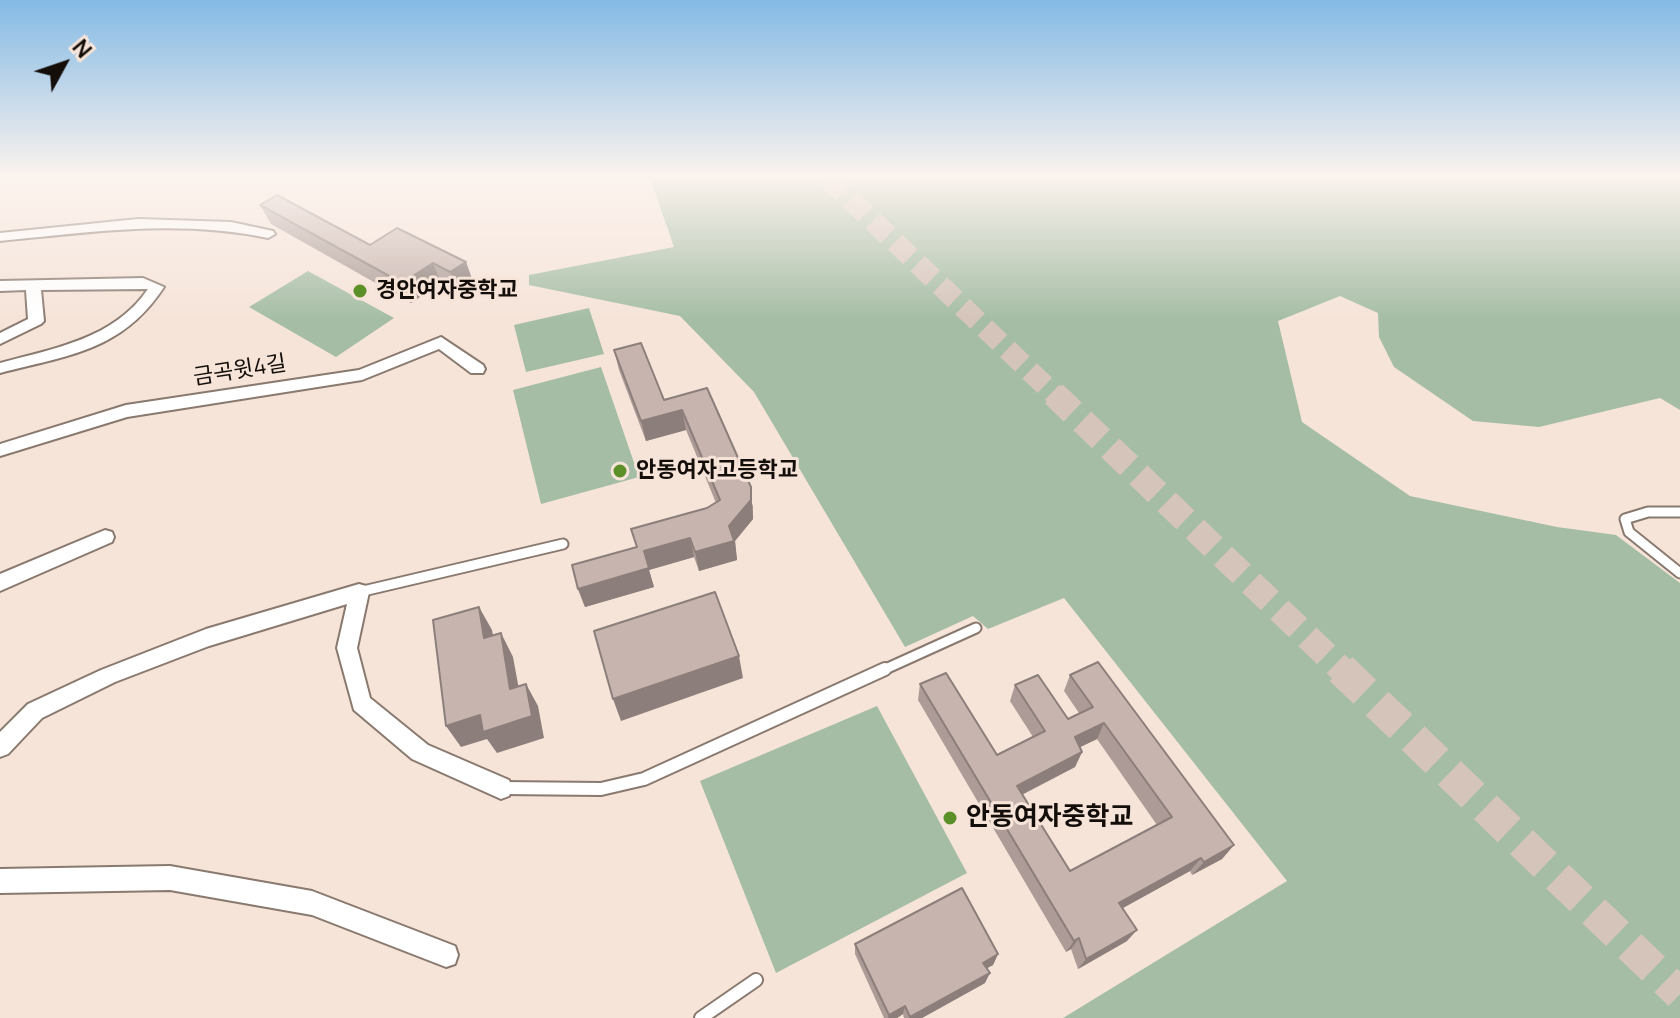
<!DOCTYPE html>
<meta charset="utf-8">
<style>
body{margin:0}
#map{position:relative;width:1680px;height:1018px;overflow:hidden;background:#f6e4d9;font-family:Manrope,sans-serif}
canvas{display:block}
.north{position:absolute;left:24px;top:24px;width:80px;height:80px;-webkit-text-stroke:6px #f6e4d9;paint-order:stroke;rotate:50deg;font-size:22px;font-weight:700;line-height:32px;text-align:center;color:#140e0a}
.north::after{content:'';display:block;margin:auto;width:28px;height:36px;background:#140e0a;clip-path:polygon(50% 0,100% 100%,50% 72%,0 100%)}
</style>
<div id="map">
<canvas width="1680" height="1018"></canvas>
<div class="north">N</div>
</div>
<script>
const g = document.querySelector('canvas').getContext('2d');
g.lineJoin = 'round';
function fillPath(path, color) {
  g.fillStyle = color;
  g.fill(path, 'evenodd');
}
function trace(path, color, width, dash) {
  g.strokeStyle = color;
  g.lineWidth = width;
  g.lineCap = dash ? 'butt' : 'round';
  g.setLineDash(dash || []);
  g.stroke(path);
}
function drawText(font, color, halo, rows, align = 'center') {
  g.font = font + ' Manrope,"Noto Sans KR",sans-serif';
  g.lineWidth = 6;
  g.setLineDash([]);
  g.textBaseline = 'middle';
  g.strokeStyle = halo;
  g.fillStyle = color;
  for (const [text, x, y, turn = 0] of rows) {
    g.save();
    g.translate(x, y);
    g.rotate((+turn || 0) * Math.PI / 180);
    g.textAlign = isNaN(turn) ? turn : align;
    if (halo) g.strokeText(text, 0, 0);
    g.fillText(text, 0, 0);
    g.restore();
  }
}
fillPath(new Path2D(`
 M 650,178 L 1680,178 L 1680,410 L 1660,398 L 1539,427 L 1473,421 L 1394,367 L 1379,337 L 1378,313 L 1340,296 L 1278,321 L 1302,422 L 1410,496 L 1557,527 L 1616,535 L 1680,583 L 1680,1018 L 1063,1018 L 1287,881 L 1064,598 L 988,629 L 973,616 L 905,647 L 754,392 L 680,316 L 529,285 L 529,275 L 674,247 Z
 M 308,271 L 394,318 L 336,357 L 249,307 Z
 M 589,308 L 604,354 L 526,372 L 514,325 Z
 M 601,367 L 639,477 L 541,504 L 513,390 Z
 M 877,706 L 967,873 L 776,973 L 700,781 Z`), '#a4bda4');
trace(new Path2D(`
 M 828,178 L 1056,396`), '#d4c4ba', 21, [21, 10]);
trace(new Path2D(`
 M 1054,394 L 1343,671`), '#d4c4ba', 26, [26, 13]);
trace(new Path2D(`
 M 1341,669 L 1680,994`), '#d4c4ba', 33, [33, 17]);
const laneFar1 = new Path2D(`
 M 1680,512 L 1648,512 L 1625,519 L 1629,532 L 1680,573
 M 359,592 L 563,544
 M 881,671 L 976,628`);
const lane = new Path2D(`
 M 501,788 L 601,789 L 644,779 L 885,669
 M 701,1018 L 756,980`);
const street = new Path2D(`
 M 138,219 L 231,222 L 273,231 L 275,234 L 268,238 C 179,219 90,232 0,241 L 0,233 Z
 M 143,278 L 164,287 C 122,351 69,355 0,373 L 0,363 C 55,348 114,339 148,289 L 41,290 L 44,321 L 41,324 L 0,344 L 0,333 L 28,319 L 26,290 L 0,291 L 0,281 Z
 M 441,337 L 483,365 L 485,369 L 483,373 L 471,373 L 439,349 L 362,380 L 127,417 L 0,456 L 0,444 L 126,405 L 359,370 Z
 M 105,530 L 112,532 L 114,537 L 112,542 L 0,591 L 0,574 Z
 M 359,584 L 366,586 L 369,592 L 357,648 L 370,698 L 428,745 L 509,780 L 512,788 L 509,796 L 501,799 L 412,759 L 354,710 L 337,648 L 347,604 L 209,646 L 115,682 L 42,718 L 8,754 L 0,757 L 0,732 L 28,704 L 101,670 L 206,629 Z
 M 170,866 L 312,891 L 455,946 L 458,955 L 455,964 L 446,967 L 312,915 L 170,890 L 0,893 L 0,869 Z`);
trace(laneFar1, '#89796f', 13);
trace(lane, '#89796f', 16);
trace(street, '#89796f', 4);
trace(laneFar1, '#fff', 9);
trace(lane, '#fff', 12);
fillPath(street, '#fff');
fillPath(new Path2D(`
 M 260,205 L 370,245 L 466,262 L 473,282 L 458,292 L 441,283 L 411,303 L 271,224 Z
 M 614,350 L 664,400 L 707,388 L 753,506 L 753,519 L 735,541 L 737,560 L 699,571 L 694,557 L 649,570 L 654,587 L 585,607 L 578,589 L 637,547 L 716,503 L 686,430 L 646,441 L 619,370 Z
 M 1070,675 L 1234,845 L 1222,859 L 1192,875 L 1190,871 L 1123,908 L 1127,941 L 1078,969 L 1071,949 L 1066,952 L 918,700 L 920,684 L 997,755 L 1033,737 L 1010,701 L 1015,685 L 1068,719 L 1079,713 L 1064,691 ZM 1097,739 L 1157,825 L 1070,871 L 1022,795 L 1075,767 L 1082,752 L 1080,747 Z
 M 855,944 L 998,954 L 993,965 L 987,968 L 985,983 L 922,1018 L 904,1018 L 903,1014 L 897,1018 L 884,1018 L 855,954 Z`), '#ac9b96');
fillPath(new Path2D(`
 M 466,262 L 473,282 L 458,292 L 450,272 Z
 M 433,263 L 441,283 L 411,303 L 402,283 Z
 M 682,410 L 686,430 L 646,441 L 641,421 Z
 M 751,487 L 753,519 L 735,541 L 737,560 L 699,571 L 695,552 L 729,526 Z
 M 690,538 L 694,557 L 649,570 L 654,587 L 585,607 L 578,589 L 644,551 Z
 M 479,607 L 492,630 L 498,662 L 484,638 Z
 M 501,633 L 513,657 L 523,711 L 510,689 Z
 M 739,656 L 743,678 L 621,721 L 613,699 Z
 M 526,684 L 538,706 L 544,738 L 497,753 L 487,739 L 461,747 L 446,726 Z
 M 1104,723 L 1097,739 L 1068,753 L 1075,737 Z
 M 1082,752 L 1075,767 L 1011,800 L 1017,786 Z
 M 1234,845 L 1222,859 L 1192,875 L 1204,862 Z
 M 1201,858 L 1190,871 L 1110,915 L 1119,903 Z
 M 1137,930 L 1127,941 L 1078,969 L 1086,959 Z
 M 1079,938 L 1071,949 L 1066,952 L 1074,941 Z
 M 998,954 L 993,965 L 978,973 L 983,963 Z
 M 990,973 L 985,983 L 922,1018 L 910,1018 Z
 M 905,1006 L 903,1014 L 897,1018 L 888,1018 L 889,1015 Z`), '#8c7e7a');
const building = new Path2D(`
 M 277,195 L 370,245 L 397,228 L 466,262 L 450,272 L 433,263 L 402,283 L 260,205 Z
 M 641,343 L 664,400 L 707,388 L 751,487 L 751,500 L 729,526 L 734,541 L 695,552 L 690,538 L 644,551 L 649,568 L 578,589 L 572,565 L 637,547 L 631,529 L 707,508 L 720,500 L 682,410 L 641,421 L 614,350 Z
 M 715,592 L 739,656 L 613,699 L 594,631 Z
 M 479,607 L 484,638 L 501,633 L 510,689 L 526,684 L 532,716 L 483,732 L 480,715 L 446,726 L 433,620 Z
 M 1098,662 L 1234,845 L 1204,862 L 1201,858 L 1119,903 L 1137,930 L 1086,959 L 1079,938 L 1074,941 L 920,684 L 946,673 L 997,755 L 1045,731 L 1015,685 L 1038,675 L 1068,719 L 1093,707 L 1070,675 ZM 1104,723 L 1172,817 L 1070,871 L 1017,786 L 1082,752 L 1075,737 Z
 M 962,888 L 998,954 L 983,963 L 990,973 L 910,1017 L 905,1006 L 889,1015 L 855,944 Z`);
fillPath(building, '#c8b4ae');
trace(building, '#8c7e7a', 2);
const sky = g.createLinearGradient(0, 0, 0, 321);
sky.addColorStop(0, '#84bae5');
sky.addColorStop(0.55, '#fbf3ee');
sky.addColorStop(1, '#fbf3ee00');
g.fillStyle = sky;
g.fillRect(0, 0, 1680, 321);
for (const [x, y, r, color] of [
 [360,291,8,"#5b8f27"],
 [620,471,8,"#5b8f27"],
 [950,818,8,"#5b8f27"]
]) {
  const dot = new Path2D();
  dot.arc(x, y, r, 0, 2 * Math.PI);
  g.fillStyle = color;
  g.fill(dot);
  trace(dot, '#f6e4d9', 3);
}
drawText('bold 22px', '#140e0a', '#f6e4d9', [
 ["경안여자중학교",376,291],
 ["안동여자고등학교",636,471]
], 'left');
drawText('22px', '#140e0a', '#f6e4d9', [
 ["금곡윗4길",240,371,-9]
]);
drawText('bold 26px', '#140e0a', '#f6e4d9', [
 ["안동여자중학교",966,818]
], 'left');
</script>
